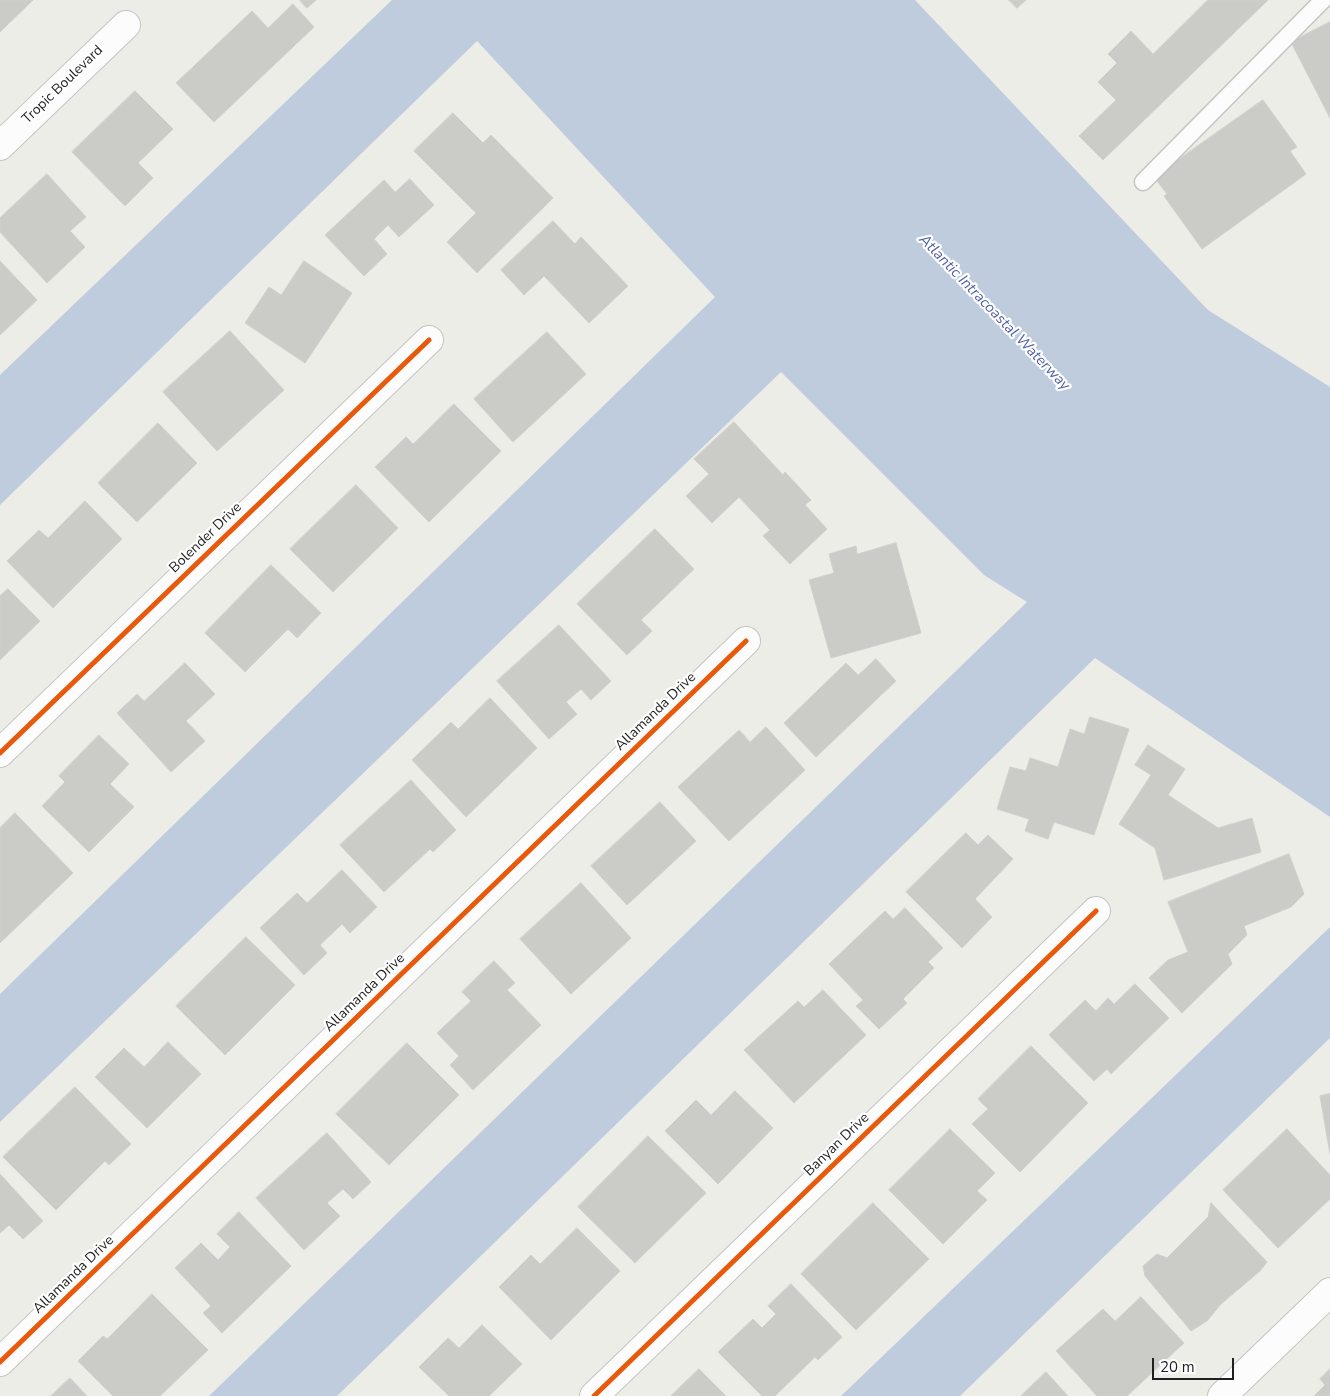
<!DOCTYPE html>
<style>
body{margin:0}
#map{position:relative;width:1330px;height:1396px;overflow:hidden;background:#edede8;font-family:"Nunito Sans",sans-serif}
canvas{display:block}
.scale{position:absolute;left:1152px;top:1358px;width:82px;height:22px;box-sizing:border-box;border:2px solid #1f1f1f;border-top:0;padding-left:6px;font-size:15px;line-height:18px;white-space:nowrap;color:#1f1f1f;-webkit-text-stroke:4px #fff;paint-order:stroke}
</style>
<div id="map">
<canvas width="1330" height="1396"></canvas>
<div class="scale">20 m</div>
</div>
<script>
const g = document.querySelector('canvas').getContext('2d');
g.lineJoin = 'round';
function fillPath(path, color) {
  g.fillStyle = color;
  g.fill(path, 'evenodd');
}
function trace(path, color, width, dash) {
  g.strokeStyle = color;
  g.lineWidth = width;
  g.lineCap = dash ? 'butt' : 'round';
  g.setLineDash(dash || []);
  g.stroke(path);
}
function drawText(font, color, halo, rows, align = 'center') {
  g.font = font + ' "Nunito Sans",sans-serif';
  g.lineWidth = 4.5;
  g.setLineDash([]);
  g.textBaseline = 'middle';
  g.strokeStyle = halo;
  g.fillStyle = color;
  for (const [text, x, y, turn = 0] of rows) {
    g.save();
    g.translate(x, y);
    g.rotate((+turn || 0) * Math.PI / 180);
    g.textAlign = isNaN(turn) ? turn : align;
    if (halo) g.strokeText(text, 0, 0);
    g.fillText(text, 0, 0);
    g.restore();
  }
}
fillPath(new Path2D(`
 M 392,0 L 915,0 L 1208,310 L 1330,387 L 1330,817 L 1095,658 L 337,1396 L 209,1396 L 1027,602 L 984,575 L 781,372 L 0,1122 L 0,994 L 715,297 L 477,41 L 0,505 L 0,375 Z
 M 1330,927 L 1330,1038 L 960,1396 L 841,1396 Z`), '#bfccdd');
const building = new Path2D(`
 M 0,0 L 33,0 L 0,32 Z
 M 300,0 L 316,0 L 307,8 Z
 M 1009,0 L 1026,0 L 1017,8 Z
 M 1208,0 L 1268,0 L 1103,160 L 1079,136 L 1116,100 L 1098,82 L 1117,63 L 1108,54 L 1131,31 L 1153,54 Z
 M 293,4 L 314,27 L 214,122 L 176,83 L 252,11 L 268,28 Z
 M 1330,22 L 1330,118 L 1291,42 Z
 M 135,91 L 173,129 L 138,163 L 153,178 L 125,206 L 72,152 Z
 M 1263,100 L 1297,147 L 1290,151 L 1306,174 L 1202,249 L 1164,196 L 1167,194 L 1154,177 Z
 M 453,113 L 483,143 L 491,135 L 553,198 L 477,273 L 447,242 L 476,213 L 414,151 Z
 M 47,174 L 86,217 L 70,231 L 85,247 L 47,283 L 0,232 L 0,218 Z
 M 410,179 L 434,205 L 399,237 L 388,225 L 374,239 L 387,254 L 364,276 L 325,235 L 384,180 L 395,192 Z
 M 553,221 L 575,244 L 581,237 L 628,286 L 589,323 L 544,276 L 524,295 L 501,270 Z
 M 0,261 L 37,300 L 0,335 Z
 M 304,261 L 352,293 L 305,363 L 245,323 L 269,287 L 281,295 Z
 M 230,331 L 284,390 L 217,451 L 163,392 Z
 M 547,332 L 586,374 L 513,442 L 474,399 Z
 M 454,404 L 501,451 L 429,522 L 375,467 L 406,437 L 413,444 Z
 M 734,422 L 783,475 L 785,472 L 811,500 L 805,505 L 827,529 L 790,564 L 763,536 L 770,530 L 739,497 L 712,523 L 686,496 L 709,474 L 694,459 Z
 M 158,423 L 197,463 L 137,522 L 98,483 Z
 M 356,485 L 398,528 L 333,592 L 290,549 Z
 M 85,501 L 122,539 L 53,608 L 7,561 L 39,530 L 48,538 Z
 M 655,529 L 694,569 L 641,620 L 652,631 L 627,655 L 577,604 Z
 M 896,543 L 921,633 L 831,658 L 809,580 L 834,573 L 829,554 L 856,546 L 857,554 Z
 M 271,565 L 321,613 L 297,638 L 288,629 L 245,672 L 205,633 Z
 M 8,589 L 40,621 L 0,660 L 0,596 Z
 M 559,625 L 611,681 L 591,700 L 581,689 L 566,702 L 577,714 L 549,739 L 497,681 Z
 M 876,659 L 896,681 L 816,757 L 784,723 L 846,663 L 858,675 Z
 M 185,663 L 215,694 L 186,721 L 205,741 L 171,772 L 117,713 L 137,694 L 144,701 Z
 M 490,698 L 537,748 L 466,817 L 412,760 L 451,722 L 458,729 Z
 M 1090,717 L 1129,729 L 1094,835 L 1054,822 L 1048,839 L 1025,831 L 1029,819 L 997,809 L 1010,767 L 1026,771 L 1030,758 L 1058,767 L 1070,729 L 1084,734 Z
 M 766,727 L 805,770 L 729,841 L 678,787 L 739,730 L 750,742 Z
 M 99,735 L 129,764 L 110,784 L 134,807 L 89,852 L 42,806 L 65,782 L 59,776 Z
 M 1148,745 L 1185,769 L 1168,795 L 1218,828 L 1252,818 L 1261,852 L 1164,880 L 1155,848 L 1119,824 L 1151,775 L 1135,765 Z
 M 411,780 L 456,830 L 433,852 L 430,849 L 384,892 L 340,845 Z
 M 660,802 L 696,841 L 627,905 L 591,866 Z
 M 15,813 L 73,873 L 0,943 L 0,828 Z
 M 966,833 L 978,845 L 988,835 L 1013,859 L 975,899 L 992,917 L 962,948 L 906,892 Z
 M 1289,854 L 1304,894 L 1291,907 L 1244,926 L 1247,935 L 1228,954 L 1232,964 L 1182,1013 L 1149,978 L 1168,960 L 1188,952 L 1168,902 Z
 M 342,870 L 377,907 L 350,933 L 342,924 L 320,945 L 327,953 L 304,975 L 260,928 L 297,893 L 307,903 Z
 M 581,883 L 631,938 L 571,994 L 520,939 Z
 M 905,908 L 943,948 L 928,962 L 934,968 L 903,999 L 907,1003 L 879,1029 L 856,1006 L 863,1000 L 829,964 L 885,911 L 893,919 Z
 M 246,937 L 295,985 L 225,1055 L 176,1006 Z
 M 494,961 L 515,983 L 507,990 L 541,1025 L 473,1090 L 450,1065 L 459,1056 L 437,1033 L 471,1001 L 462,992 Z
 M 1135,984 L 1169,1018 L 1111,1074 L 1107,1069 L 1094,1081 L 1049,1035 L 1085,1000 L 1096,1011 L 1108,998 L 1114,1004 Z
 M 823,990 L 866,1035 L 794,1103 L 744,1050 L 798,1001 L 804,1007 Z
 M 168,1042 L 201,1074 L 147,1128 L 95,1077 L 124,1048 L 144,1067 Z
 M 407,1043 L 459,1095 L 389,1165 L 336,1114 Z
 M 1031,1046 L 1088,1103 L 1020,1172 L 972,1124 L 988,1109 L 978,1099 Z
 M 75,1087 L 131,1144 L 109,1165 L 105,1161 L 56,1210 L 3,1157 Z
 M 735,1091 L 773,1128 L 718,1184 L 665,1131 L 696,1100 L 711,1115 Z
 M 1330,1094 L 1330,1154 L 1320,1096 Z
 M 950,1129 L 995,1173 L 977,1191 L 987,1200 L 943,1244 L 889,1190 Z
 M 1287,1129 L 1330,1175 L 1330,1199 L 1278,1248 L 1223,1190 Z
 M 327,1133 L 371,1182 L 353,1199 L 343,1189 L 327,1203 L 340,1216 L 304,1250 L 256,1198 Z
 M 648,1136 L 706,1193 L 635,1263 L 578,1207 Z
 M 0,1174 L 43,1221 L 23,1239 L 9,1225 L 0,1233 Z
 M 873,1203 L 929,1259 L 856,1330 L 801,1274 Z
 M 1211,1203 L 1267,1262 L 1260,1271 L 1221,1304 L 1207,1321 L 1191,1331 L 1145,1276 L 1143,1266 L 1157,1254 L 1167,1258 L 1208,1217 Z
 M 239,1212 L 291,1266 L 222,1333 L 203,1313 L 211,1306 L 175,1268 L 201,1243 L 218,1260 L 230,1247 L 217,1234 Z
 M 577,1228 L 620,1271 L 551,1340 L 499,1287 L 531,1255 L 540,1264 Z
 M 791,1284 L 842,1337 L 818,1360 L 815,1357 L 775,1396 L 762,1396 L 718,1352 L 753,1319 L 762,1328 L 776,1314 L 768,1306 Z
 M 152,1294 L 208,1350 L 160,1396 L 113,1396 L 78,1361 L 103,1336 L 107,1339 Z
 M 1141,1297 L 1184,1343 L 1127,1396 L 1097,1396 L 1056,1351 L 1103,1309 L 1115,1321 Z
 M 482,1325 L 522,1364 L 489,1396 L 449,1396 L 419,1367 L 448,1338 L 459,1348 Z
 M 699,1369 L 726,1396 L 671,1396 Z
 M 1330,1369 L 1330,1396 L 1314,1396 L 1325,1385 L 1320,1379 Z
 M 1046,1372 L 1068,1396 L 1021,1396 Z
 M 70,1378 L 87,1396 L 51,1396 Z`);
fillPath(building, '#cbcbc8');
trace(building, '#d0cfca', 1);
const lane = new Path2D(`
 M 1143,182 L 1323,0`);
const street = new Path2D(`
 M 0,146 L 126,25
 M 0,753 L 429,340
 M 0,1362 L 746,641
 M 594,1396 L 1096,911
 M 1222,1396 L 1330,1292`);
trace(lane, '#c4c4c2', 19);
trace(street, '#c4c4c2', 30);
trace(lane, '#fcfcfc', 16);
trace(street, '#fcfcfc', 28);
trace(new Path2D(`
 M 0,753 L 429,340
 M 0,1362 L 746,641
 M 594,1396 L 1096,911`), '#e8590c', 5);
drawText('14px', '#1f1f1f', '#fff', [
 ["Tropic Boulevard",63,85,-44],
 ["Bolender Drive",206,538,-44],
 ["Allamanda Drive",656,712,-44],
 ["Allamanda Drive",365,993,-44],
 ["Banyan Drive",837,1145,-44],
 ["Allamanda Drive",74,1275,-44]
]);
drawText('italic 15px', '#5460a6', '#fff', [
 ["Atlantic Intracoastal Waterway",994,313,46]
]);
</script>
